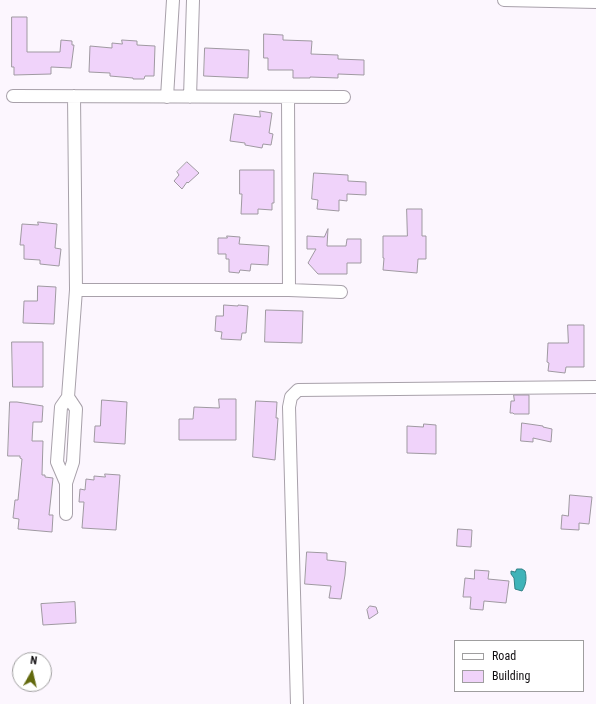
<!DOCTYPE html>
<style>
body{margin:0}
#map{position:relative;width:596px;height:704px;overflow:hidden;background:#fcf6fe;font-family:"Roboto Condensed",sans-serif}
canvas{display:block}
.legend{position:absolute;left:454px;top:640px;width:130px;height:52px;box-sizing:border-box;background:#fff;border:1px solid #9f9e9f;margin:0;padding:5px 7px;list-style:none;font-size:12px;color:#100d10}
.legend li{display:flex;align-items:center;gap:8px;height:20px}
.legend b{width:20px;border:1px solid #9f9e9f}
.north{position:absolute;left:12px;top:652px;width:40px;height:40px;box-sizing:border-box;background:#fff;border:1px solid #9f9e9f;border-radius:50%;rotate:8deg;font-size:11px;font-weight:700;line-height:16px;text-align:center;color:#100d10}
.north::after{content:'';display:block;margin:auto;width:14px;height:18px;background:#62690d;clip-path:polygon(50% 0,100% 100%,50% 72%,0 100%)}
</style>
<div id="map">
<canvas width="596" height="704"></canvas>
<ul class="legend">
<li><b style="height:5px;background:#fff"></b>Road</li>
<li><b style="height:11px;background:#f0d3fa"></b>Building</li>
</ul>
<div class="north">N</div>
</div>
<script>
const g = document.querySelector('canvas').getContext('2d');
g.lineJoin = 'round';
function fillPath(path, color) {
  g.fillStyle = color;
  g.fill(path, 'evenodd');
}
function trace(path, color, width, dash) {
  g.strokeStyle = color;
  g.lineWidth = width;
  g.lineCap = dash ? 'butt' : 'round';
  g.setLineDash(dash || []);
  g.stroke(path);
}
const water = new Path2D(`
 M 517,569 L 522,569 L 525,571 C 527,578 526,585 522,591 L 515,589 L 514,578 L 511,574 L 511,571 L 515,572 Z`);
fillPath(water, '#3fb3b9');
trace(water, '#318186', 1);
const building = new Path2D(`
 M 12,17 L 27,17 L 27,52 L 60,52 L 61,40 L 72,41 L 72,45 L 74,45 L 71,68 L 51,67 L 51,74 L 14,75 L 14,67 L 12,67 Z
 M 264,34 L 283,35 L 283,40 L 312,41 L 311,54 L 338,55 L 338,59 L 364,60 L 364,75 L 338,74 L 338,78 L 310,77 L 310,78 L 293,78 L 293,70 L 268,70 L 268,58 L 264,58 Z
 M 122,40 L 137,41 L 137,45 L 155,46 L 154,76 L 145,76 L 144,79 L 133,79 L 133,78 L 110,76 L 110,73 L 89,72 L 90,46 L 112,48 L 112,43 L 122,44 Z
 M 205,48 L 249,50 L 248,78 L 204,76 Z
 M 260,111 L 272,113 L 269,133 L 273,134 L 271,145 L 263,144 L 262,148 L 245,145 L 245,143 L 230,141 L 234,114 L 260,117 Z
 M 187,162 L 199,173 L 188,183 L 187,182 L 182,189 L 174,181 L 179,175 L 177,172 Z
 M 240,170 L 274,170 L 274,203 L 272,203 L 272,210 L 258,209 L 258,214 L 241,214 L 242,194 L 240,194 Z
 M 314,173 L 348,175 L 348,181 L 366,182 L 366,195 L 347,194 L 347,201 L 339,200 L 339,211 L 317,209 L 318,200 L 312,199 Z
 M 407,209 L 422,209 L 422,236 L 426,236 L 426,259 L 418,259 L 417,273 L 383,270 L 384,258 L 383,258 L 383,236 L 407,236 Z
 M 38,222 L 57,224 L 55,248 L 61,249 L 59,266 L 40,264 L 40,260 L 24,259 L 24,245 L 20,245 L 22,224 L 38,225 Z
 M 328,229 L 327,246 L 346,246 L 347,239 L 361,239 L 361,263 L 347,263 L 347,274 L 318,274 L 308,263 L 316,249 L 307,249 L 307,236 L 324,237 Z
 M 227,236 L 240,237 L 239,244 L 269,246 L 268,265 L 251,264 L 250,271 L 240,270 L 239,273 L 229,272 L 229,259 L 226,259 L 226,254 L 218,254 L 218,238 L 227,238 Z
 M 38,286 L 56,287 L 54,324 L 23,323 L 24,301 L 37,301 Z
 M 224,305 L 238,306 L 238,305 L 248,306 L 246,333 L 242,333 L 241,340 L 221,339 L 222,332 L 215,331 L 216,316 L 223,316 Z
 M 266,310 L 303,311 L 302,343 L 265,342 Z
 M 568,325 L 584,325 L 584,367 L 566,367 L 565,373 L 548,371 L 549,363 L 547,362 L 548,343 L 568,343 Z
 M 12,342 L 43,342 L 43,387 L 13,387 Z
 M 514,395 L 529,395 L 529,414 L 514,414 L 513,413 L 510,413 L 511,401 L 514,401 Z
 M 219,399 L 236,399 L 236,440 L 179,440 L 179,419 L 193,419 L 194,407 L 219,408 Z
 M 102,400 L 127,402 L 125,444 L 94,442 L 95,426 L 100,426 Z
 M 256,401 L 277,402 L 276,418 L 278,418 L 275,460 L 253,457 Z
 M 10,402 L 17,402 L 43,406 L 42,422 L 33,422 L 32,441 L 43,441 L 42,475 L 45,475 L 45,477 L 53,478 L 49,515 L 53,515 L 52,532 L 18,529 L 19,519 L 13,518 L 15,500 L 18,500 L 22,459 L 20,458 L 20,456 L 8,456 Z
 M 522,423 L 543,426 L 543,427 L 552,429 L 551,442 L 533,438 L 533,442 L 521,441 Z
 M 424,424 L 436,425 L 436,454 L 407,453 L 407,426 L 423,427 Z
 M 105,474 L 120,475 L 116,530 L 82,528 L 84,502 L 79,502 L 80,489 L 85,490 L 86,479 L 94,480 L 94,476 L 105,477 Z
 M 570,495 L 592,497 L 589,524 L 579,523 L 579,530 L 561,529 L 562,515 L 568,516 Z
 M 458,529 L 472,530 L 471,547 L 457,546 Z
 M 307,552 L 327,553 L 327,560 L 346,562 L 345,575 L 341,599 L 329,598 L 331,586 L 305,584 Z
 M 475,570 L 489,571 L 488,579 L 509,581 L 506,603 L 484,601 L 483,610 L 470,609 L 471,597 L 463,597 L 465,578 L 474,579 Z
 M 75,602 L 76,623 L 43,625 L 41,604 Z
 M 370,606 L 376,607 L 378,613 L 369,619 L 367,610 Z`);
fillPath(building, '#f0d3fa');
trace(building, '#9f99a1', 1);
const minor = new Path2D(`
 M 504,0 L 596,2
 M 13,96 L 344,97
 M 167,97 L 173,0
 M 190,97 L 193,0
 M 288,97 L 289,290
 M 76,290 L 289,290 L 341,292
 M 66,483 L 73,462 L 76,409 L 68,397
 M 66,514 L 66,483 L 57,462 L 61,407 L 68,397 L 76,290 L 74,96
 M 297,704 L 289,407 L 291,397 L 298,390 L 596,387`);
trace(minor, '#a8a1aa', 14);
trace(minor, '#fff', 12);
</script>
